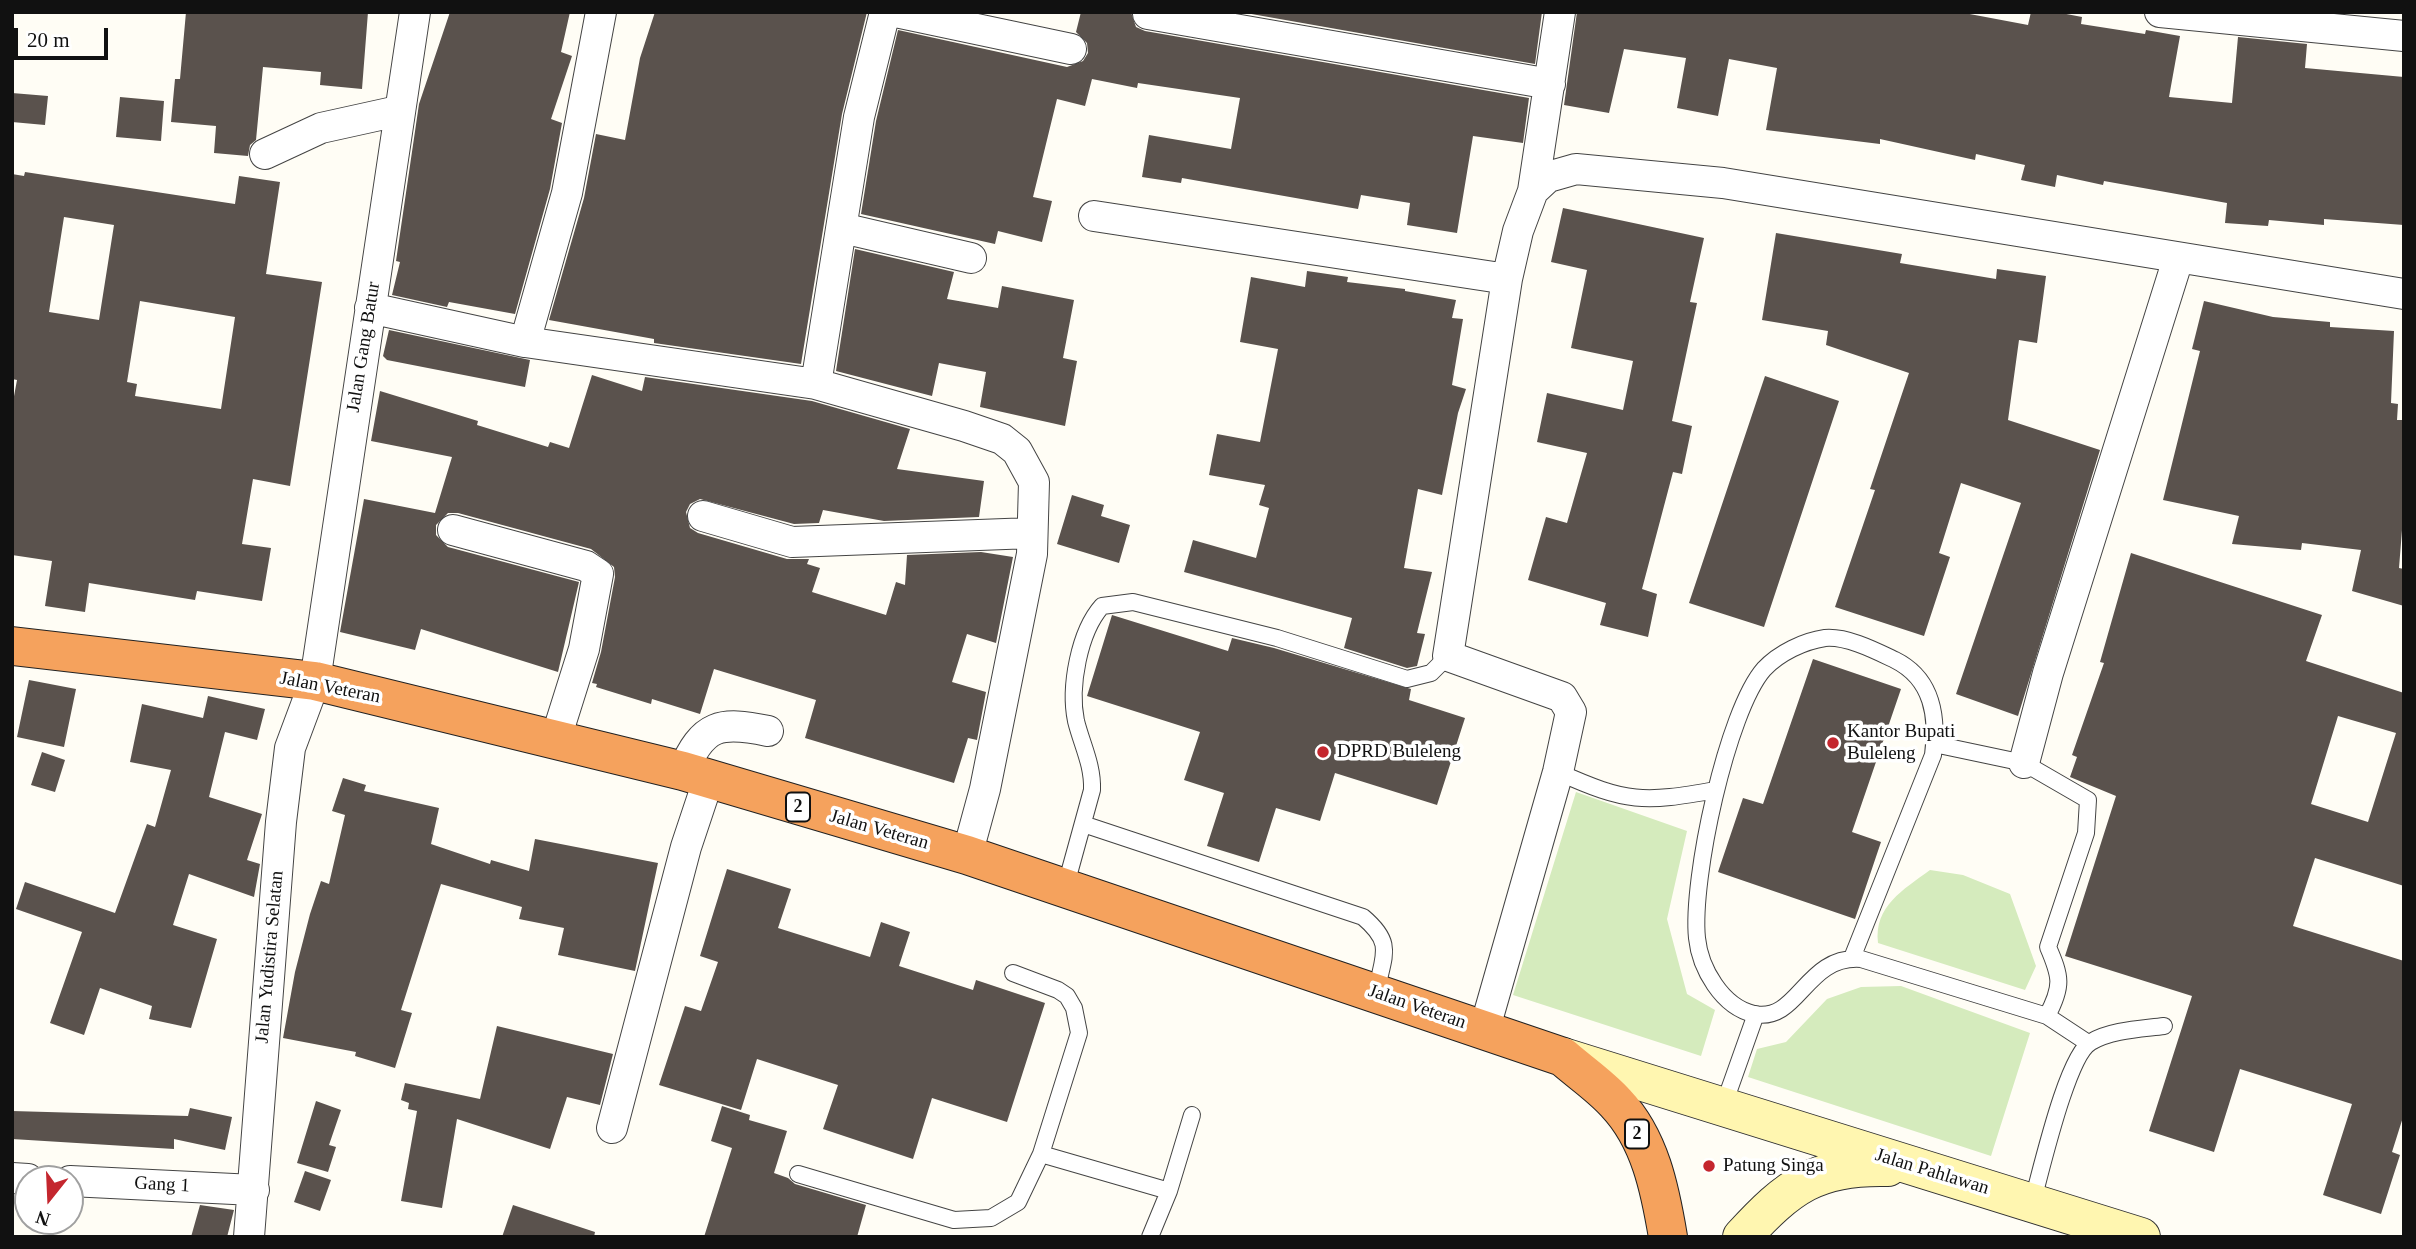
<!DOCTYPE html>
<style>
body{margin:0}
#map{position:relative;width:2416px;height:1249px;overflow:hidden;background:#fffdf5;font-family:Georgia,serif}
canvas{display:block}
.frame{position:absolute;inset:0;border:14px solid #111;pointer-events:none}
.north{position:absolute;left:14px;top:1165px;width:70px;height:70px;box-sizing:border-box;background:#fff;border:2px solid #a0a0a0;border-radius:50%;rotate:198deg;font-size:19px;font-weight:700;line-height:28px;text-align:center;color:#111}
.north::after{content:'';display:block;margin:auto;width:24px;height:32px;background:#c4262e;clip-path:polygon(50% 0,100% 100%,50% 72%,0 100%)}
.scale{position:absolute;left:14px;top:28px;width:94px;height:32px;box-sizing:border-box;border:4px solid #111;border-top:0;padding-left:9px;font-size:21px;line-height:24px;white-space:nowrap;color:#111;-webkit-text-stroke:5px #fff;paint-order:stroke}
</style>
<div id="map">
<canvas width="2416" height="1249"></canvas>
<div class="frame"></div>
<div class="north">N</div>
<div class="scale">20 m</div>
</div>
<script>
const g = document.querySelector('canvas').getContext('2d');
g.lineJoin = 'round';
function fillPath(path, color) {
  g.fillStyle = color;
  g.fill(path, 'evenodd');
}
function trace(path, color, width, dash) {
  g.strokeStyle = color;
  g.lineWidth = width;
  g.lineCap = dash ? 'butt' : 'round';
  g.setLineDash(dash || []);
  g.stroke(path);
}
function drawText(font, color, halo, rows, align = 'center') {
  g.font = font + ' Georgia,serif';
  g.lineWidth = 7;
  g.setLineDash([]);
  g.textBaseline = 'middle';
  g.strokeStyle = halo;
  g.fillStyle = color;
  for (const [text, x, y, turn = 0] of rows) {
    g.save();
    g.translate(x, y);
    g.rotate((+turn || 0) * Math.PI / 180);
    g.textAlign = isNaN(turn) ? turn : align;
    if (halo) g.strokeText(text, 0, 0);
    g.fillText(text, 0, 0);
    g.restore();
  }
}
fillPath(new Path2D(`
 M 1576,792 L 1687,831 L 1667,919 L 1687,994 L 1715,1010 L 1701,1056 L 1513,995 Z
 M 1930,870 L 1963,875 L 2010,894 L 2036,966 L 2025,990 L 1878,943 C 1874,906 1903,890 1930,870 Z
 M 1901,986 L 2030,1033 L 1991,1156 L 1748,1077 L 1757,1049 L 1786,1042 L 1827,999 L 1861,987 Z`), '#d5ebbd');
fillPath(new Path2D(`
 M 186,12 L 368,12 L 362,89 L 320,85 L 321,72 L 263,67 L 256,140 L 250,145 L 248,156 L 214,153 L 216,126 L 171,122 L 175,79 L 180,79 Z
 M 450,12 L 570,12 L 561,52 L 572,56 L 551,119 L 562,123 L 550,189 L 515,314 L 449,302 L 447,307 L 392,295 L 400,262 L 396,261 L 419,104 Z
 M 655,12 L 867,12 L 842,114 L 801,364 L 654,343 L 654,339 L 549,320 L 584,198 L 596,134 L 625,140 L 640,58 Z
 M 1081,12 L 1131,12 L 1136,27 L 1145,31 L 1529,98 L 1523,143 L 1473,136 L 1457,233 L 1407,225 L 1410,203 L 1361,195 L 1358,209 L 1182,178 L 1181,183 L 1142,177 L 1149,135 L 1231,149 L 1240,98 L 1138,83 L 1137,88 L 1092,79 L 1085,106 L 1057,99 L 1033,197 L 1052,201 L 1042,242 L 998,231 L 995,244 L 861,214 L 876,121 L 898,30 L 1067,67 L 1083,61 L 1088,53 L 1087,43 L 1076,32 Z
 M 1240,12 L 1542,12 L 1535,64 Z
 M 1577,12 L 1959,12 L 2028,25 L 2031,12 L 2056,12 L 2082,17 L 2081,24 L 2145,34 L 2146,30 L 2180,36 L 2169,97 L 2232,103 L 2238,37 L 2307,44 L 2305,68 L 2404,77 L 2404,225 L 2324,219 L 2324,225 L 2269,220 L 2268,226 L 2225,223 L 2227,203 L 2104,181 L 2103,185 L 2057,175 L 2055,187 L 2021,180 L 2025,165 L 1976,154 L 1975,160 L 1880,139 L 1880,144 L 1766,130 L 1777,68 L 1729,59 L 1718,116 L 1677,108 L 1686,58 L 1624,49 L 1609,113 L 1564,105 Z
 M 12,93 L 48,96 L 45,125 L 12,122 Z
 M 120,97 L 164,101 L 161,141 L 116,137 Z
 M 25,172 L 235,204 L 239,176 L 280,182 L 266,274 L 322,282 L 290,486 L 253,479 L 242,544 L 271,548 L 262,601 L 197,591 L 195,600 L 89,583 L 85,612 L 45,606 L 52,561 L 12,555 L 12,407 L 17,380 L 12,379 L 12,174 L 24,176 ZM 64,217 L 114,225 L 99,320 L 49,312 ZM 140,301 L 235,317 L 221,409 L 135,396 L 137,384 L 127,382 Z
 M 1563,208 L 1704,238 L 1690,302 L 1697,303 L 1672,421 L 1692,426 L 1682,474 L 1673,472 L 1642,589 L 1657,594 L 1648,637 L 1600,625 L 1606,603 L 1528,580 L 1546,517 L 1567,523 L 1587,453 L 1537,442 L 1547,393 L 1623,410 L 1633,361 L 1571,348 L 1587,270 L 1551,262 Z
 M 1776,233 L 1902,254 L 1900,263 L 1996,279 L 1997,269 L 2046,276 L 2037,343 L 2019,340 L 2008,420 L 2100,450 L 2018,716 L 1956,694 L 2021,503 L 1961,483 L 1939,553 L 1950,557 L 1924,636 L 1835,607 L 1875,490 L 1870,489 L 1909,373 L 1826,345 L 1828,331 L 1762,320 Z
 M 855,249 L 954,272 L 947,299 L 998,308 L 1002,286 L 1074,300 L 1063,358 L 1077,361 L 1065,426 L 980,407 L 986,372 L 939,363 L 932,396 L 836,371 Z
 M 1307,271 L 1348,277 L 1347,282 L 1405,289 L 1405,291 L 1456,300 L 1452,318 L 1463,319 L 1452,385 L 1466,389 L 1458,413 L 1442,495 L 1418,489 L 1404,568 L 1432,572 L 1417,633 L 1425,634 L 1417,666 L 1407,668 L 1344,648 L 1352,618 L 1184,572 L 1193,540 L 1256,558 L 1269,508 L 1259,505 L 1265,485 L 1209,475 L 1217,434 L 1260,442 L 1278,349 L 1240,342 L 1251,277 L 1305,287 Z
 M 2204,301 L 2273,317 L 2330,322 L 2330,327 L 2394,331 L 2391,403 L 2398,404 L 2397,420 L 2404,420 L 2404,505 L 2399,568 L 2404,569 L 2404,606 L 2352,591 L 2361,550 L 2302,543 L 2301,550 L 2232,544 L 2239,516 L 2163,500 L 2200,351 L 2192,349 Z
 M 389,330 L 530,360 L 525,387 L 387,360 L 383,356 Z
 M 592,375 L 642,391 L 645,377 L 812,401 L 910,429 L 897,469 L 984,481 L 979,517 L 884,521 L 823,510 L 819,523 L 794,524 L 700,499 L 690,504 L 686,512 L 690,528 L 698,533 L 787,559 L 809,559 L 807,564 L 820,568 L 812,592 L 886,615 L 896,582 L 905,585 L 907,555 L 981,552 L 1013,557 L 996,643 L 967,634 L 952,682 L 986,692 L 977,740 L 968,738 L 954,783 L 805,738 L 816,700 L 714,669 L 700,714 L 652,699 L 651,704 L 596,687 L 597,684 L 592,683 L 601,652 L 615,577 L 614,567 L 591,549 L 458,513 L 448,513 L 436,525 L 436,535 L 448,547 L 579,582 L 558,672 L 421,629 L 415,650 L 340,632 L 364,499 L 435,513 L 452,457 L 371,441 L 380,391 L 478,421 L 477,425 L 548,447 L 550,442 L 569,448 Z
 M 1765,376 L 1839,401 L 1764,627 L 1689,603 Z
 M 1072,495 L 1104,505 L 1101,516 L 1130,525 L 1119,563 L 1057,544 Z
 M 2131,553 L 2322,615 L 2306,661 L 2404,693 L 2404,886 L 2315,858 L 2293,926 L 2404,961 L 2404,1114 L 2392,1152 L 2400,1155 L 2381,1214 L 2323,1195 L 2352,1104 L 2240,1069 L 2214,1152 L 2149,1131 L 2192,996 L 2065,956 L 2116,796 L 2070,777 L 2077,757 L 2072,755 L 2104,663 L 2100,662 ZM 2338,716 L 2396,733 L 2368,822 L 2311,804 Z
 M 1112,615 L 1228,651 L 1232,638 L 1274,648 L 1411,689 L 1409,700 L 1465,718 L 1437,805 L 1335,773 L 1320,821 L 1276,808 L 1259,862 L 1207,846 L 1224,793 L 1184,780 L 1200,732 L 1087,696 Z
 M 1813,659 L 1901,689 L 1852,832 L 1881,842 L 1855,919 L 1718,872 L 1743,798 L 1763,804 Z
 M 29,680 L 76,689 L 64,747 L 17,737 Z
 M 208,696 L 265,709 L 257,740 L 225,732 L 209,797 L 262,814 L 247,860 L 260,864 L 254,897 L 189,874 L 173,925 L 217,939 L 191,1028 L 149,1019 L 152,1006 L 100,988 L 84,1035 L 50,1023 L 82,932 L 16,909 L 25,882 L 115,913 L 147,824 L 155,827 L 171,770 L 130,762 L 142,704 L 203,718 Z
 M 42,752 L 65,760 L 55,792 L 31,785 Z
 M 343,778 L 366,785 L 364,791 L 439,808 L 431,844 L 490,864 L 491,860 L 529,871 L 535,839 L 658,863 L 635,971 L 558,955 L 564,928 L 519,919 L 522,907 L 441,884 L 401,1010 L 412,1013 L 395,1068 L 355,1056 L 356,1052 L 283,1038 L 295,972 L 310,914 L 321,881 L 329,884 L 345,815 L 332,811 Z
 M 727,869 L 791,889 L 778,928 L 870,957 L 881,922 L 910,932 L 899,966 L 973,990 L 976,980 L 1045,1003 L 1007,1122 L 932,1098 L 913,1159 L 823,1129 L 838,1085 L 757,1059 L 741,1110 L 659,1085 L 685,1006 L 701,1011 L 718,962 L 700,956 Z
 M 497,1026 L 613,1054 L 600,1105 L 567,1097 L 550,1149 L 457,1119 L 442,1208 L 401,1201 L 417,1111 L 408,1109 L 409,1103 L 401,1100 L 405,1083 L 480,1099 Z
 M 316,1101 L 341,1110 L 329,1145 L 336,1147 L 328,1172 L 297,1163 Z
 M 722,1106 L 750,1115 L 749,1120 L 787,1131 L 774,1173 L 788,1178 L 795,1184 L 866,1205 L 857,1237 L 704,1237 L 732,1148 L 711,1141 Z
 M 190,1108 L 232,1117 L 225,1150 L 174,1139 L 174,1149 L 12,1139 L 12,1111 L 188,1116 Z
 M 305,1171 L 331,1180 L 320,1211 L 294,1202 Z
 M 200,1205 L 234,1210 L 227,1237 L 191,1237 Z
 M 513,1205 L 595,1232 L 594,1237 L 502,1237 Z`), '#5a524d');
const lane = new Path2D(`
 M 1934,744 L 2024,763 L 2088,800 L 2086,833 L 2048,947 C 2061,977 2063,986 2047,1016
 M 1558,772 C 1627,803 1643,803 1716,790
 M 1083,824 L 1363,917 C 1395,944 1383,955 1376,993
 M 1065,888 L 1092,790 C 1093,765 1082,745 1076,721 C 1069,687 1079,632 1102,606 L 1133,602 L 1277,638 L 1407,679 L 1431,673 L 1448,656
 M 1852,958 L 1933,755 C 1938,717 1933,679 1895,660 C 1876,651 1847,636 1825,638 C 1804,641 1779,653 1764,669 C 1727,711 1691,880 1697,938 C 1700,968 1722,1007 1754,1014 C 1799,1023 1805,955 1861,959 L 2047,1016 L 2088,1043
 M 1723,1107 L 1756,1014
 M 1041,1154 L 1169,1191
 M 798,1174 L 954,1220 L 991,1218 L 1018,1202 L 1041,1154 L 1079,1033 L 1074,1008 L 1067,996 L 1058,990 L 1013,973
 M 2032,1203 C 2041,1172 2067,1055 2091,1042 C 2111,1030 2141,1029 2164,1026
 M 1150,1237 L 1169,1191 L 1192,1115`);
const street = new Path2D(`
 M 896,12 L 1071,49
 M 2160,12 L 2404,36
 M 1148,14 L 1550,84
 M 265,154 L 321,128 L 398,111
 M 1533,191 L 1560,12
 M 1094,216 L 1507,279
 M 842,228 L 971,258
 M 370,308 L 525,342 L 816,384 L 964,426 L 1002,439 L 1017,451 L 1034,482 L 1032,554 L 985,789 L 967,855
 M 525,342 L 567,193 L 601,12
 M 816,384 L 859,117 L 885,12
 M 703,516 L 792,542 L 1032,533
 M 453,530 L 586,566 L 598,574 L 584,649 L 555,741
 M 2024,763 L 2048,673 L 2178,259
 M 683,771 C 703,724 720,721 768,731
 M 1484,1031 L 1558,772 L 1571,712 L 1562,697 L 1448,656 L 1507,279 L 1518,231 L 1533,191 L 1548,177 L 1576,169 L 1723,183 L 2404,294
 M 612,1128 L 686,847 L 708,781
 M 12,1178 L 28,1179
 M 70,1181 L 254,1190
 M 249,1237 L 281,822 L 290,748 L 315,681 L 415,12`);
const secondary = new Path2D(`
 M 1563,1057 L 2141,1237
 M 1742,1237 C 1789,1186 1816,1165 1888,1167`);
const highway = new Path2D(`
 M 12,646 L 315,681 L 683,771 L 967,855 L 1563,1057 C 1580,1072 1601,1086 1616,1103 C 1650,1139 1660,1189 1668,1237`);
trace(lane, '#444', 18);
trace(street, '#444', 32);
trace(secondary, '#333', 40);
trace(highway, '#222', 40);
trace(lane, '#fff', 16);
trace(street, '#fff', 30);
trace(secondary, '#fff6b0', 38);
trace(highway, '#f5a25d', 38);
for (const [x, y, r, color] of [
 [1833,743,7,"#c4262e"],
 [1323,752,7,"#c4262e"],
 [1709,1166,7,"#c4262e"]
]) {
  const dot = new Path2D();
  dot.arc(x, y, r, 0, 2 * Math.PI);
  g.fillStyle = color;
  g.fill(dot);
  trace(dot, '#fff', 2.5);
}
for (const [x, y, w] of [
 [798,807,24],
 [1637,1134,24]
]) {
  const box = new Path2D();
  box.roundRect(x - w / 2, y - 14.5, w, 29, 5);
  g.fillStyle = '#fff';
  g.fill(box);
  trace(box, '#111', 2);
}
drawText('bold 18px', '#111', null, [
 ["2",798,807],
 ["2",1637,1134]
]);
drawText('19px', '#111', '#fff', [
 ["Jalan Gang Batur",364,347,-81],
 ["Jalan Veteran",330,688,11],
 ["Jalan Veteran",879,830,16],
 ["Jalan Yudistira Selatan",270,957,-85],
 ["Jalan Veteran",1417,1007,19],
 ["Jalan Pahlawan",1932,1172,17],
 ["Gang 1",162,1185,3]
]);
drawText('19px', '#111', '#fff', [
 ["Kantor Bupati",1847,732],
 ["Buleleng",1847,754],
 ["DPRD Buleleng",1337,752],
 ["Patung Singa",1723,1166]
], 'left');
</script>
